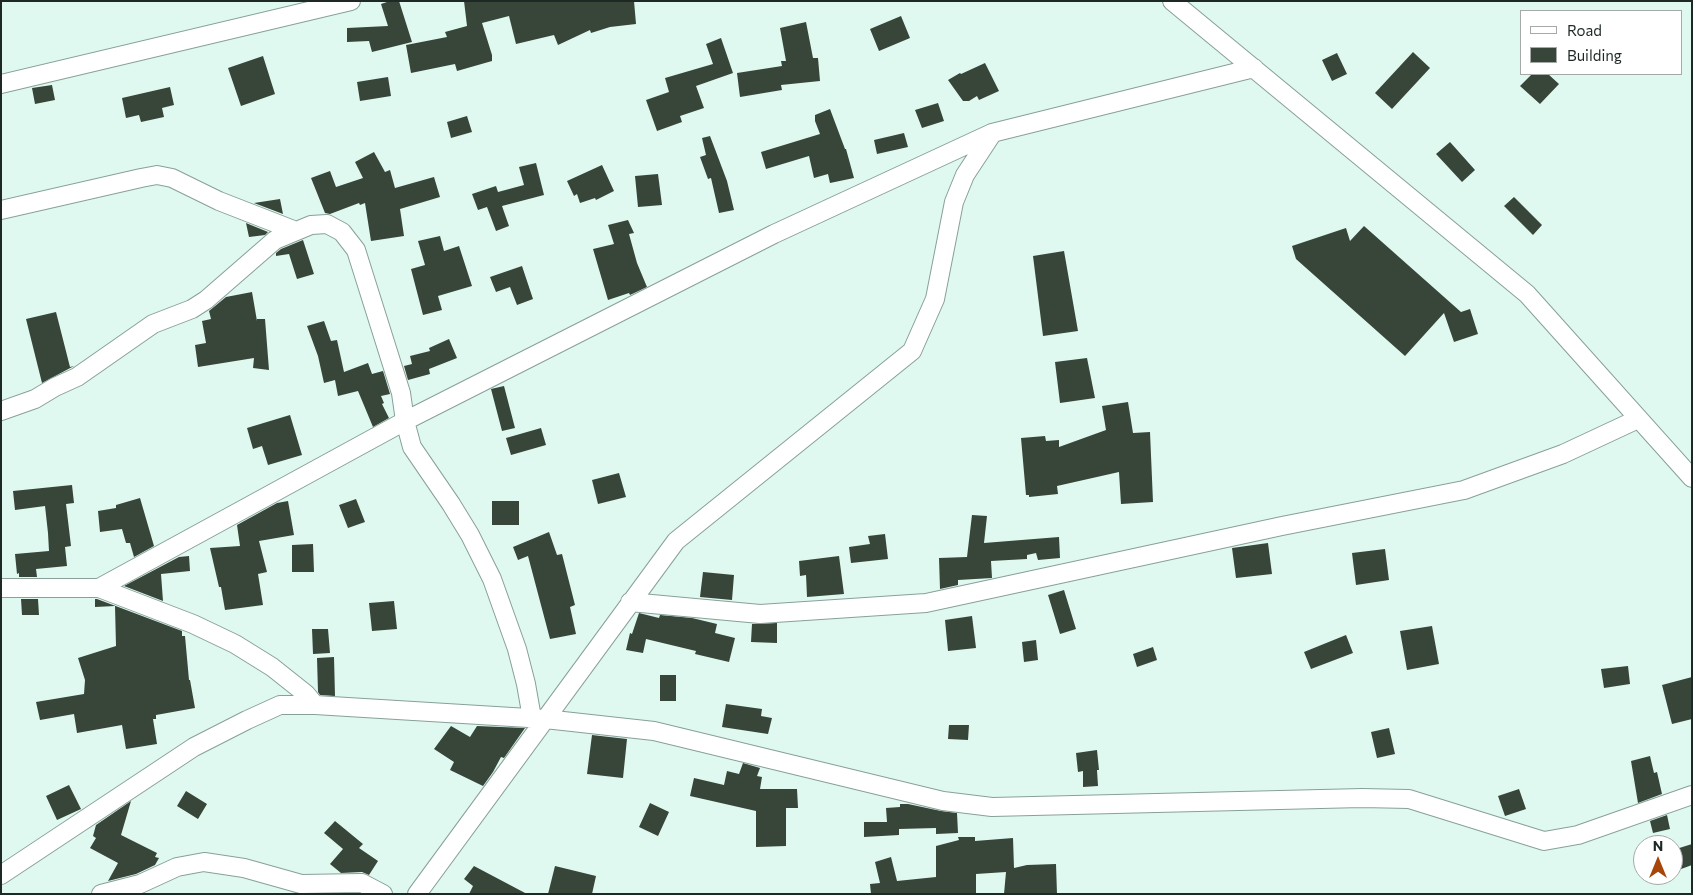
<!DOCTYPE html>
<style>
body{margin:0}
#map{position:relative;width:1693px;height:895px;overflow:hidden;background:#dff9f1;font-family:Commissioner,sans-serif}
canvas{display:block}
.frame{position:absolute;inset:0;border:2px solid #1e2825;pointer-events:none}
.legend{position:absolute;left:1520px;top:10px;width:162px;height:65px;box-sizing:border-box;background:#fff;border:1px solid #a5a9a8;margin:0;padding:6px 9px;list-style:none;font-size:15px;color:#1e2825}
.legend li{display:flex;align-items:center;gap:10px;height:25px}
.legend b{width:25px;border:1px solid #a5a9a8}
.north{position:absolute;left:1633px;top:835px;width:50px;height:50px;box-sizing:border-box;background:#fff;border:1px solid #a5a9a8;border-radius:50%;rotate:0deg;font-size:14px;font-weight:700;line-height:20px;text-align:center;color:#1e2825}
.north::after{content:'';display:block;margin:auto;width:18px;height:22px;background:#a84508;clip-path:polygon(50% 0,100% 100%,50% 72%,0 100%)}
</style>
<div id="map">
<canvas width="1693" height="895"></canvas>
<div class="frame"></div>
<ul class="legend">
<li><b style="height:6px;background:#fff"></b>Road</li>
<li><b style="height:14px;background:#374639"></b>Building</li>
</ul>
<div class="north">N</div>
</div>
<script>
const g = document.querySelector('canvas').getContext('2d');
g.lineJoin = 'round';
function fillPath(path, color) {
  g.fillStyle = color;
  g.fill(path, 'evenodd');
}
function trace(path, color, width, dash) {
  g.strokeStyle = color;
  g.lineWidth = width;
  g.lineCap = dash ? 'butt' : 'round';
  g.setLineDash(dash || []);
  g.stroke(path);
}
fillPath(new Path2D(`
 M 390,1 L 399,1 L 412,42 L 372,52 L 369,41 L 347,42 L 347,28 L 388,26 L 381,4 Z
 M 464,1 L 634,1 L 636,24 L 610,27 L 591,33 L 590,30 L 558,45 L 554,35 L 516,44 L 509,16 L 482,23 L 492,55 L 492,61 L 457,71 L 455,64 L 411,73 L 406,45 L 447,37 L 445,32 L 467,26 Z
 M 901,16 L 910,38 L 879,51 L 870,29 Z
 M 806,22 L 813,58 L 818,58 L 820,81 L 781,85 L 782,90 L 740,97 L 737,73 L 782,66 L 781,61 L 786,61 L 780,28 Z
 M 721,38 L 733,73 L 696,86 L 704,108 L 680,116 L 682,122 L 657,131 L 646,100 L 669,92 L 665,78 L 713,64 L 706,44 Z
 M 1413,52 L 1430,68 L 1392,109 L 1375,93 Z
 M 1337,53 L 1347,74 L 1332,81 L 1322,60 Z
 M 263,56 L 275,94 L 241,106 L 228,68 Z
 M 985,63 L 999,91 L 979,100 L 977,96 L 969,101 L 963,101 L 948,80 L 960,73 L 961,74 Z
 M 1532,74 L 1548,74 L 1559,84 L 1540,104 L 1520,86 Z
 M 388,77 L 391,96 L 360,101 L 357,82 Z
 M 52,85 L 55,100 L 35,104 L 32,88 Z
 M 170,87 L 174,105 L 162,108 L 164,117 L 141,122 L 139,115 L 126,118 L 122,98 Z
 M 938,103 L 944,121 L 922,128 L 915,110 Z
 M 830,109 L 845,149 L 846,149 L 854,178 L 830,183 L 828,174 L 814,178 L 809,156 L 766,169 L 761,152 L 820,134 L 815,121 L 815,115 Z
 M 467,116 L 472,132 L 451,138 L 447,122 Z
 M 904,133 L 908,147 L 877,154 L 874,140 Z
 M 710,136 L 727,181 L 734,210 L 719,213 L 711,178 L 708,179 L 700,157 L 706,155 L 702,138 Z
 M 1450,142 L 1475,170 L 1462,182 L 1436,154 Z
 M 374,152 L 385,172 L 390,170 L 395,188 L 434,177 L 440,197 L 400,209 L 404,236 L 371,241 L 365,203 L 360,205 L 359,203 L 330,214 L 325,213 L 311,178 L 330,171 L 336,187 L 363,178 L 355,162 Z
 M 536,163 L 544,195 L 502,206 L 509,226 L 496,231 L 487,207 L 478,210 L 472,194 L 496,186 L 498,192 L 524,185 L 519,167 Z
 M 602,165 L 614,191 L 596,200 L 595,198 L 580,203 L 577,194 L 574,196 L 567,181 Z
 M 658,174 L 662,205 L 638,207 L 635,176 Z
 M 1514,197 L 1542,225 L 1533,235 L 1504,206 Z
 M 280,199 L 283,214 L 254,203 Z
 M 628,220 L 634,233 L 629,234 L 637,263 L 647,287 L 630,295 L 629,293 L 608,300 L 593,249 L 614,244 L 608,225 Z
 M 246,223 L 268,232 L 265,235 L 249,237 Z
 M 1364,226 L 1461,312 L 1470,309 L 1478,334 L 1454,342 L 1444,313 L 1405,356 L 1296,259 L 1292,246 L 1346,228 L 1350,241 Z
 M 440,236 L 444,251 L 459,246 L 472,286 L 438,296 L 442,310 L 423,315 L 411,269 L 425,265 L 418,241 Z
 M 303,240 L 314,274 L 297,279 L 289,254 L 276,256 L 276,253 L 281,249 Z
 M 1064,251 L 1078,331 L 1043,336 L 1033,256 Z
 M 522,266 L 533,299 L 517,305 L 510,287 L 496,292 L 490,277 Z
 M 252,292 L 257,321 L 257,319 L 265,319 L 269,370 L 253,368 L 254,358 L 198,367 L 195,345 L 206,343 L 202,321 L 211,319 L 209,311 L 226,297 Z
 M 56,312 L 70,367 L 74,366 L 42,383 L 26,319 Z
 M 324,321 L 331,341 L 337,340 L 344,372 L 368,363 L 372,374 L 383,371 L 390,394 L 381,396 L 384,403 L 382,404 L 389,418 L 373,427 L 358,391 L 338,396 L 335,380 L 324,383 L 318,356 L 307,326 Z
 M 449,339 L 457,358 L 429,369 L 430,374 L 408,380 L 404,366 L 412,364 L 410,356 L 430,351 L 429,348 Z
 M 1087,358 L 1095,398 L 1060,403 L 1055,362 Z
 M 504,386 L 515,428 L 502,431 L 491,389 Z
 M 1128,402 L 1133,433 L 1150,432 L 1153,502 L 1121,504 L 1119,472 L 1057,486 L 1058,494 L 1029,497 L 1029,495 L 1026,495 L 1021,438 L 1045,436 L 1046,441 L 1059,440 L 1059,447 L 1106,430 L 1102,406 Z
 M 290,415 L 302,455 L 268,465 L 262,446 L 253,449 L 247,428 Z
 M 541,428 L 546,445 L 511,455 L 506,438 Z
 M 619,473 L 626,497 L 598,504 L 592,480 Z
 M 72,485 L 74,503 L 66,504 L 71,546 L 65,547 L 67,566 L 36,569 L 37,577 L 19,577 L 19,573 L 17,574 L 15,554 L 49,551 L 48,533 L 45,506 L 15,510 L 13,491 Z
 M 140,498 L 154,546 L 134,557 L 130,543 L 126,543 L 122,529 L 100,532 L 98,511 L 116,508 L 116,505 Z
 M 356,499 L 365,522 L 348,528 L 339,505 Z
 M 288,501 L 294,535 L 259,541 L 267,572 L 258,574 L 263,605 L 225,610 L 221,587 L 219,587 L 210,548 L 240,546 L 237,525 L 277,503 Z
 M 492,501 L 519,501 L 519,525 L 492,525 Z
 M 972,515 L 987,516 L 984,543 L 1059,537 L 1060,558 L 1038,560 L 1036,553 L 1027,555 L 1027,559 L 991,561 L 992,578 L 958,580 L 958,585 L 940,589 L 939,558 L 967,557 Z
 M 549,532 L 557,555 L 562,554 L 575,605 L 570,607 L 576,634 L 550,639 L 528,556 L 518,560 L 513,547 Z
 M 885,534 L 888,559 L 851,563 L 849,547 L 870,544 L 868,536 Z
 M 1268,543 L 1272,574 L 1236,578 L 1232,548 Z
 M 313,544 L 314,572 L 292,572 L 292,545 Z
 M 1385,549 L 1389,580 L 1356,585 L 1352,553 Z
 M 189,556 L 190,571 L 161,574 L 163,601 L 124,586 L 179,557 Z
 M 839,556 L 844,594 L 807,597 L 806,575 L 800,576 L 799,561 Z
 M 703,572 L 734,575 L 732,600 L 700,597 Z
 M 1064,590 L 1076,629 L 1060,634 L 1048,595 Z
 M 21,599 L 38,599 L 39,615 L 22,615 Z
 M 95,599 L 97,599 L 182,631 L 182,636 L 185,636 L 189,680 L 190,680 L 195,708 L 156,715 L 156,719 L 153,719 L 157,744 L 126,749 L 122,725 L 77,733 L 74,714 L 40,720 L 36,702 L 84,694 L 85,680 L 78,658 L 116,646 L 115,606 L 95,607 Z
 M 394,601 L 397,629 L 372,631 L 369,603 Z
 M 639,613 L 659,618 L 660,615 L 692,618 L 717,624 L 715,633 L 735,638 L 729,662 L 695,654 L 696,651 L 646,639 L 643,653 L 626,650 L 630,633 L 632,634 Z
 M 972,616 L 976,648 L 948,651 L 945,620 Z
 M 777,623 L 777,643 L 751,642 L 752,624 Z
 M 1432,626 L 1439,664 L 1407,670 L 1400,631 Z
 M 312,629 L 328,629 L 330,653 L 313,654 Z
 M 1346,635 L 1353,653 L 1311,669 L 1304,652 Z
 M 1036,640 L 1038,660 L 1024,662 L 1022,642 Z
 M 1153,647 L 1157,660 L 1137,667 L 1133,654 Z
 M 334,657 L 335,696 L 320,695 L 318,692 L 317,658 Z
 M 1628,666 L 1630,684 L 1604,688 L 1601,669 Z
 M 660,675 L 676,675 L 676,701 L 660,701 Z
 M 1692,677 L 1692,719 L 1672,724 L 1662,685 Z
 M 726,704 L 762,709 L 761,716 L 772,718 L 768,734 L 722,727 Z
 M 949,725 L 969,725 L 968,740 L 948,739 Z
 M 451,726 L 470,737 L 477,726 L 525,728 L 504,758 L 501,757 L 493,772 L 483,786 L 450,770 L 454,762 L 434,749 Z
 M 1389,728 L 1395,754 L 1377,758 L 1371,732 Z
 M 592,735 L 627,739 L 623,778 L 587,774 Z
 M 1097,750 L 1099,770 L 1097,770 L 1098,786 L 1083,787 L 1083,771 L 1078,772 L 1076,753 Z
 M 1650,756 L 1654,773 L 1657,772 L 1662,794 L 1638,803 L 1631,761 Z
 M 743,763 L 760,768 L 757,776 L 762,777 L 760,789 L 797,789 L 798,808 L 786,808 L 786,846 L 756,847 L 756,811 L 690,796 L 694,778 L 724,785 L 727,771 L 739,774 Z
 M 69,785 L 81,809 L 57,820 L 46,796 Z
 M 1519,789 L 1526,809 L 1505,816 L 1498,796 Z
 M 186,791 L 207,804 L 198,819 L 177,806 Z
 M 131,801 L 121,835 L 157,853 L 155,857 L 159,858 L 155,865 L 136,874 L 108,881 L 118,863 L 90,848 L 96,838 L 93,836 L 96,825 Z
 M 650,803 L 669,812 L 658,836 L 639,827 Z
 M 900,804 L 908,804 L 941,811 L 957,813 L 958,833 L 936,834 L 936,828 L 899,829 L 899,835 L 864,837 L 864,822 L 887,822 L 886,808 L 900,807 Z
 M 1667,815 L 1670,829 L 1653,833 L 1650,821 Z
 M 335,821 L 363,844 L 359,848 L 378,861 L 369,875 L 362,872 L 341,873 L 330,864 L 343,849 L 324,833 Z
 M 958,837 L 975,837 L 975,841 L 1013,838 L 1014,868 L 1027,865 L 1056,864 L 1057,894 L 1004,894 L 1006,872 L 976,874 L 976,894 L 871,894 L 870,884 L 880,883 L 875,862 L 891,857 L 897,881 L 936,877 L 936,846 L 959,840 Z
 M 1692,844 L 1692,865 L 1673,872 L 1673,850 Z
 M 474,866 L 527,894 L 469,894 L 473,886 L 464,879 Z
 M 555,866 L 596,876 L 592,894 L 548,894 Z`), '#374639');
const minor = new Path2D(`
 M 1172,1 L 1527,294 L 1692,478
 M 1,84 L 351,1
 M 1,210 L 141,178 L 157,175 L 172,178 L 219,201 L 296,231
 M 1,411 L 35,399 L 55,387 L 77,377 L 153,324 L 192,309 L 206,300 L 275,240 L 311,225 L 327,224 L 342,232 L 356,250 L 401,393 L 405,421 L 412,447 L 451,504 L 470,535 L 492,579 L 517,649 L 526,684 L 532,718
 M 1,588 L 99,588 L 193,624 L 235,644 L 272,667 L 306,694 L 315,705
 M 99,588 L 405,421 L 774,234 L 992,133 L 1254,68
 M 630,602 L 760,614 L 926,603 L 1282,526 L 1464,490 L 1563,454 L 1638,419
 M 1,875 L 194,747 L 247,720 L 280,705 L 315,705 L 545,719 L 654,731 L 943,801 L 992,807 L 1362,798 L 1409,799 L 1544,841 L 1578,835 L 1692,795
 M 101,894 L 140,884 L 177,867 L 204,862 L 244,868 L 301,884 L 362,883 L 383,894
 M 417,894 L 676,541 L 912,351 L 935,299 L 954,202 L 965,175 L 992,134`);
trace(minor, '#88a099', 20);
trace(minor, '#fff', 18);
</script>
